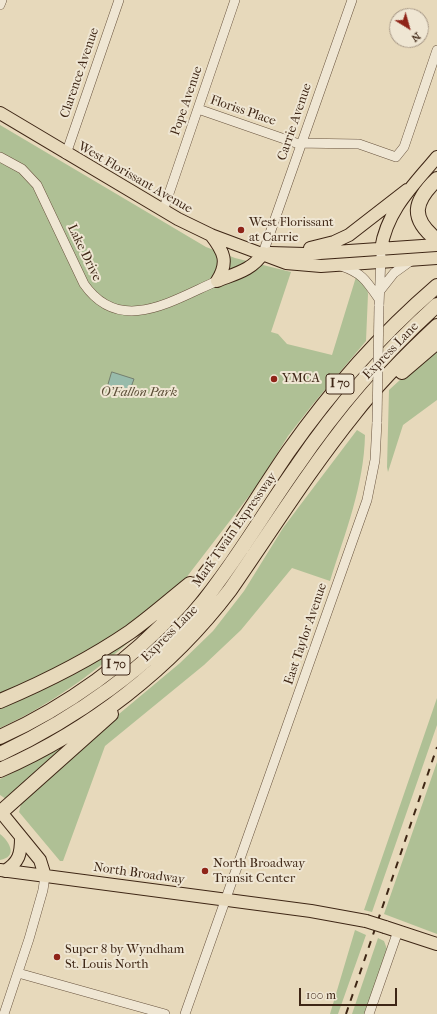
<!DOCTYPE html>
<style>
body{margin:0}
#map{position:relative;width:437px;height:1014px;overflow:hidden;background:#e7d9bb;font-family:"IM FELL French Canon",serif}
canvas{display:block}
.north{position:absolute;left:389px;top:8px;width:40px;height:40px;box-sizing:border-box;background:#efe6d3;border:1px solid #a89987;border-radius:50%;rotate:143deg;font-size:11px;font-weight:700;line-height:16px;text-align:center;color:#3e2615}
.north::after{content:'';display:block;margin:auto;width:14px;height:18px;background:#8f2418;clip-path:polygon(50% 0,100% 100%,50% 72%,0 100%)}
.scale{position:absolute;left:299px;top:988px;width:98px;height:18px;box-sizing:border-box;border:2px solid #3e2615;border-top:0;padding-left:5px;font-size:12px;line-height:14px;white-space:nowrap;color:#3e2615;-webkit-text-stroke:3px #efe6d3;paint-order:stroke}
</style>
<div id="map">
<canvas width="437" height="1014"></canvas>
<div class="north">N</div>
<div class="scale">100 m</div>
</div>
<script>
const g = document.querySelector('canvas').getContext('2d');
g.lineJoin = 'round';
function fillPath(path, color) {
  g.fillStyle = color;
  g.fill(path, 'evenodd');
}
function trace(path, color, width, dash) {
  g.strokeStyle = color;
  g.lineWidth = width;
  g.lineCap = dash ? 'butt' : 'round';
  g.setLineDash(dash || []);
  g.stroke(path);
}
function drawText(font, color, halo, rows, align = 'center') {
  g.font = font + ' "IM FELL French Canon",serif';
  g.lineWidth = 4;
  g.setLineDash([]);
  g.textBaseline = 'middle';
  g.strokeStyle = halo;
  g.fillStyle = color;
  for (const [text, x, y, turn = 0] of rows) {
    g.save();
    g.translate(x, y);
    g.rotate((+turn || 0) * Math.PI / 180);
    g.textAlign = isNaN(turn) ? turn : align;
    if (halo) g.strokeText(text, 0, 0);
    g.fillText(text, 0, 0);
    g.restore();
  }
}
fillPath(new Path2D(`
 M 0,125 L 206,247 L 235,258 L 291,272 L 271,332 L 278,334 L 287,344 L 332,355 L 356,277 L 367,288 L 368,294 L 366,341 L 313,404 L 288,436 L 259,483 L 179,587 L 111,641 L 0,697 Z
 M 437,346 L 437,400 L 403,425 L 388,472 L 387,467 L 389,390 Z
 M 357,430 L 365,435 C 364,486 345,533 330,581 L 292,568 L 241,630 L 204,665 L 105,746 L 63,861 L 60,861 L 19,812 L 22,800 L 113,719 L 180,663 L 213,631 L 244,591 L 283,528 L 301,504 Z
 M 158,616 C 111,660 59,701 0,728 L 0,703 Z
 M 437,698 L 437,725 L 372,912 L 364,910 Z
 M 83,737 L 6,799 L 0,795 L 0,779 Z
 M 437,762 L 437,934 L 384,914 Z
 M 0,834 C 10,842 18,857 0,860 Z
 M 355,930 L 366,935 L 338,1014 L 330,1014 Z
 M 378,938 L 384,941 L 387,949 L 365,1014 L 352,1014 Z`), '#afc095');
const water = new Path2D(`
 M 112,372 L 134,379 L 127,398 L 118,395 L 119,392 L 107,389 Z`);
fillPath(water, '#98bbab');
trace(water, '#747f6f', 1);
const minor = new Path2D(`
 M 0,5 L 2,0
 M 198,109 L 296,143 L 359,144 L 396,157 L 404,147 L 437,50
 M 66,154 L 119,0
 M 0,157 L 22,169 L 37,185 L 84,284 C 120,336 173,300 217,281
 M 163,211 L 235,0
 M 263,253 L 352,0
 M 341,266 C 362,273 366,280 379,299
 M 379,292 L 394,273 L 412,260
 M 379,306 L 381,256
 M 18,973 L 165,1014
 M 4,1014 L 29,939 L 43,890 L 45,876
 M 185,1014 L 367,500 L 375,460 L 377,422
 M 369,1014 L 398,931`);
const major = new Path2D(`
 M 0,113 L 178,219 L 211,235 L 286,263 L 321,266 L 437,258
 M 211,235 C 224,252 229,262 217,281
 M 310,248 L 334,242 L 349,235 L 407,190
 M 381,249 C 387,210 413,186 437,157
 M 270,253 L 305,254 L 437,245
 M 217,281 C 234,274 253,270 263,253
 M 0,811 L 40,860 L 45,876
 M 0,870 L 311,911 L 366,921
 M 5,871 C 19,862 21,854 21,838
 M 385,927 L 437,944`);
const highway = new Path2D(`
 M 437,179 C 414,201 409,218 437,240
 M 402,372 L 437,342
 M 0,701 C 45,682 89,660 130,632 C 151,617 170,600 190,584
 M 0,737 C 66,707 131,661 180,606 C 221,559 253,503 288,452 C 331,391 380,335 437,286
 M 0,754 C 76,718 149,667 203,602 C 237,559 265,511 297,466 C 337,407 384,353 437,305
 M 0,770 C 89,731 171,668 230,590 C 271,531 309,470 354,414 C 379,382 408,353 437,326
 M 0,813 L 111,714`);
trace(minor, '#68533e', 10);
trace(major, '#3e2615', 14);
trace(highway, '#3e2615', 16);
trace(minor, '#efe6d3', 9);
trace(major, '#e7d9bb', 12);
trace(highway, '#e7d9bb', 14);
trace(new Path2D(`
 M 346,1014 L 437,747`), '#3e2615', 2, [7, 7]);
const minorBridge = new Path2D(`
 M 377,422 L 379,306`);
const majorBridge = new Path2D(`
 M 366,921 L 385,927`);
trace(minorBridge, '#68533e', 10, []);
trace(majorBridge, '#3e2615', 14, []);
trace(minorBridge, '#efe6d3', 9);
trace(majorBridge, '#e7d9bb', 12);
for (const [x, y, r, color] of [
 [241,230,4,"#8f2418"],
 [274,379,4,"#8f2418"],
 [205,871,4,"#8f2418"],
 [57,957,4,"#8f2418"]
]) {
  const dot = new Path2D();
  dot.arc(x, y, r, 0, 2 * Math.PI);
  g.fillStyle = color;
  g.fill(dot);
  trace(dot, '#efe6d3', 1.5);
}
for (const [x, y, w] of [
 [340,384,28],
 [116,665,28]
]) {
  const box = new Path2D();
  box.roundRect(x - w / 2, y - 10, w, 20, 3);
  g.fillStyle = '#efe6d3';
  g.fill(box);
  trace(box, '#3e2615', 1);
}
drawText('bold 12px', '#3e2615', null, [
 ["I 70",340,384],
 ["I 70",116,665]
]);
drawText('13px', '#3e2615', '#efe6d3', [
 ["Clarence Avenue",80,73,-71],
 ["Pope Avenue",187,101,-71],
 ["Floriss Place",243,111,19],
 ["Carrie Avenue",295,122,-71],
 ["West Florissant Avenue",135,178,30],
 ["Lake Drive",84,253,64],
 ["Express Lane",391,351,-46],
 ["Mark Twain Expressway",235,530,-55],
 ["Express Lane",170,634,-45],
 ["East Taylor Avenue",306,634,-71],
 ["North Broadway",139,874,8]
]);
drawText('13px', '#3e2615', '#efe6d3', [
 ["West Florissant",249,223],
 ["at Carrie",249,238],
 ["YMCA",282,379],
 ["North Broadway",213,864],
 ["Transit Center",213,879],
 ["Super 8 by Wyndham",65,950],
 ["St. Louis North",65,965]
], 'left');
drawText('italic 13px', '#5a4c35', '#efe6d3', [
 ["O'Fallon Park",139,393]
]);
</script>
